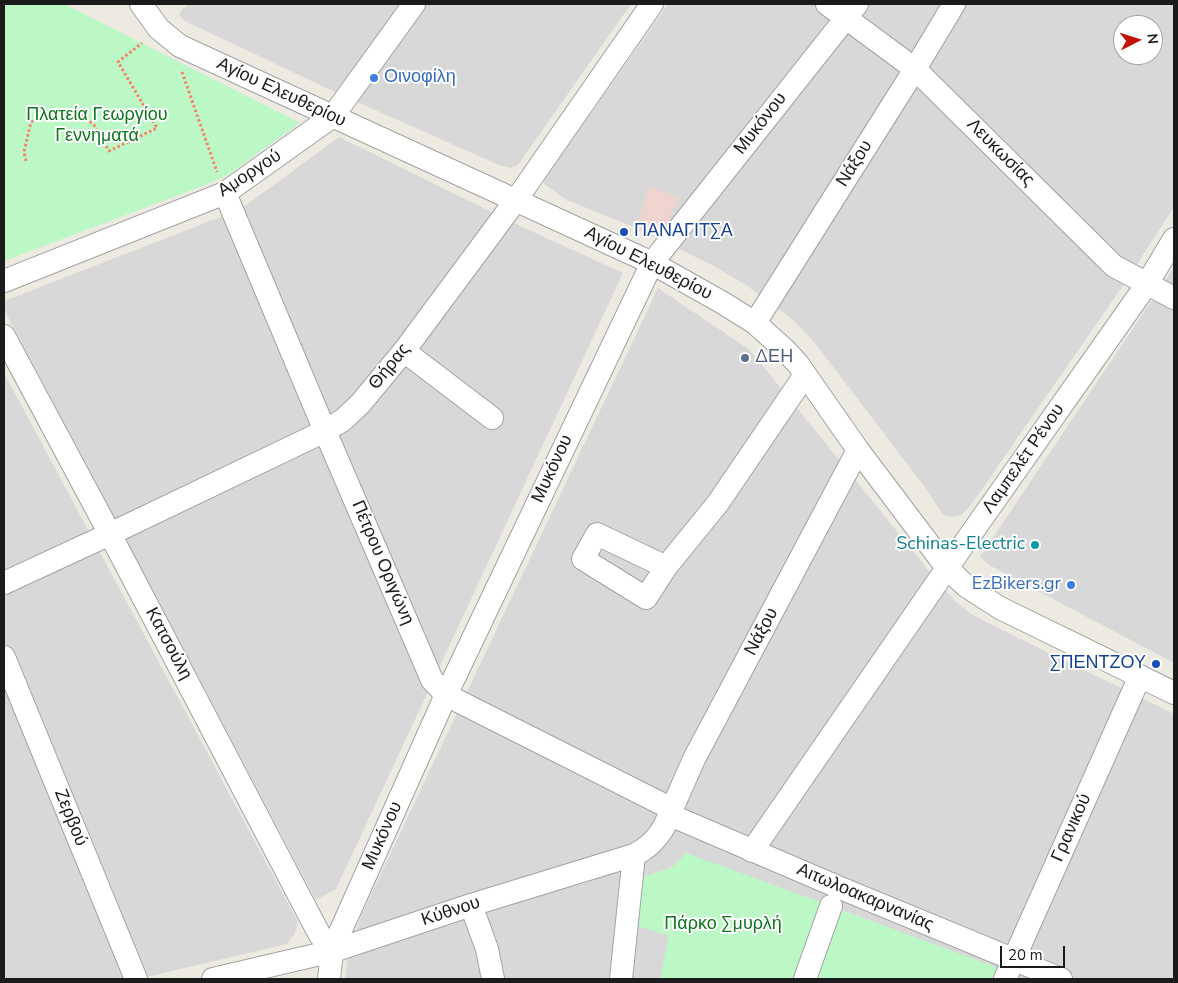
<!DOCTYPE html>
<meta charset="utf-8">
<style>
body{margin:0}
#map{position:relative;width:1178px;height:983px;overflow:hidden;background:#edeae1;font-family:"Nunito Sans",sans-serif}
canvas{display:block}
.frame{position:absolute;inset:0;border:5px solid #1b1b1b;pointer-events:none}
.north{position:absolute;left:1113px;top:15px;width:50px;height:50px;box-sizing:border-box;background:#fff;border:1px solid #a4a4a4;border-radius:50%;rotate:85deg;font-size:14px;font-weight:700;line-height:20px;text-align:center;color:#1b1b1b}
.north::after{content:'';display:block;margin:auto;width:18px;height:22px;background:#c31203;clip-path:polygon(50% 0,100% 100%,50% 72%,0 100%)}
.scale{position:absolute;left:1000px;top:946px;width:65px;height:22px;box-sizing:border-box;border:2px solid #1b1b1b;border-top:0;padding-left:6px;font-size:15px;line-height:18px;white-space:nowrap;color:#1b1b1b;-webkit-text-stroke:4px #fff;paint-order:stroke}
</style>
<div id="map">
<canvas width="1178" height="983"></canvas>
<div class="frame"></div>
<div class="north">N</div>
<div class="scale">20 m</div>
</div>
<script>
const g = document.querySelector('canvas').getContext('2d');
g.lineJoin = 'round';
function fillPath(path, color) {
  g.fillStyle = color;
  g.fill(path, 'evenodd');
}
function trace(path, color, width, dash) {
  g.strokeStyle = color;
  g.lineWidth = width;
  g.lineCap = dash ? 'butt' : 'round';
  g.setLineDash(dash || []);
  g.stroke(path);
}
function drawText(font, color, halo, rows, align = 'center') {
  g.font = font + ' "Nunito Sans",sans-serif';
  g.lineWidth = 4;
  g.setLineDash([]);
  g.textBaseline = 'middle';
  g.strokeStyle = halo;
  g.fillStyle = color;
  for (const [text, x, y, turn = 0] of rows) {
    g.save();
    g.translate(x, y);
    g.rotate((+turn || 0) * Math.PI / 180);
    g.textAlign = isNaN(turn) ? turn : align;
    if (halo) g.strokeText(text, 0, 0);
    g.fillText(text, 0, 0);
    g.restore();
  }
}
fillPath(new Path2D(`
 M 188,4 L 631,4 L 520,162 L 516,166 L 510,168 L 499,165 L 337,93 L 187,22 L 183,20 L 179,15 L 181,11 Z
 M 668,4 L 1174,4 L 1174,207 L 1122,287 L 971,505 L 961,515 L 952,517 L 946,516 L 941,512 L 927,490 L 815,343 L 793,320 L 746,285 L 712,265 L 636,228 L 567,200 L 544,184 L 544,180 ZM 1123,25 L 1153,25 L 1153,55 L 1123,55 Z
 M 339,137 L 518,225 L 623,273 L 336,889 L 316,900 L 4,309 L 4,301 L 241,209 Z
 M 1174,267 L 1174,663 L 989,565 L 980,557 Z
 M 658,288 L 750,350 L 938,582 L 956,602 L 971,614 L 988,623 L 1174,714 L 1174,979 L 345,979 L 347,962 L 361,916 Z
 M 4,373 L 298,922 L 295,933 L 287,944 L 138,979 L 4,979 Z`), '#d9d8d8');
fillPath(new Path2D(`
 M 649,187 L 679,197 L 663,231 L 636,228 Z`), '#eed3cf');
fillPath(new Path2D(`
 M 4,4 L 64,4 L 300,123 L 226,176 L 205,185 L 4,261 Z
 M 686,853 L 831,906 L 998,968 L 993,979 L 660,979 L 669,936 L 635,925 L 641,878 L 672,867 Z`), '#bcf8c6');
const minor = new Path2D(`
 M 141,4 L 159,29 L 180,46 L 652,263 L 723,303 L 755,323 L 785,350 L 798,364 L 858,450 L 947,568 L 966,586 L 1000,608 L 1174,693
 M 827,4 L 915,69 L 1114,266 L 1174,298
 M 225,193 L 325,431 L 432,680 L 446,695 L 672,809
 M 4,281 L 225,193 L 333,116 L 414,4
 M 755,323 L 915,69 L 954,4
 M 4,336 L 110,534 L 315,926 L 320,935 L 333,951
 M 404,351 L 492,418
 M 666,567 L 646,598 L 583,559 L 597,534 L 666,567 L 718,503 L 805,375
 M 4,583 L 110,534 L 325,431 L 343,420 L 360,404 L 404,351 L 516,200 L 652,4
 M 4,657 L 136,979
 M 670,815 L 838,887 L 1061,979
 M 752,851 L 947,568 L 1147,284 L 1174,239
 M 471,905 L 487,949 L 493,979
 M 213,979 L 333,951 L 471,905 L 634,855 C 648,848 656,840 664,827 L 694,759 L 858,450
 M 329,979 L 331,960 L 337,939 L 446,695 L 652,263 L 857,4
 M 621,979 L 634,855
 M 805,979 L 831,906
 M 1005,979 L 1140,676`);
trace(minor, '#a2a2a2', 24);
trace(new Path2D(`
 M 182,72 L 217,172
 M 26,161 L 24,152 L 31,122 L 48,112 L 76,111 L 94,125 L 109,151 L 157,128 L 118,62 L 142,43`), '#f78167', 3, [2.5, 2.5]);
trace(minor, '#fff', 22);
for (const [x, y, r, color] of [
 [374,78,5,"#3f7fe0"],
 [624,232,5,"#1a4fb4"],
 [745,358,5,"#5c6f8a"],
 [1035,545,5,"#0f9aa8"],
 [1071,585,5,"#3f7fe0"],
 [1156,664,5,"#1a4fb4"]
]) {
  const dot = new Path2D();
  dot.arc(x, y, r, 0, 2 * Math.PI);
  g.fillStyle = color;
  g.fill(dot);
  trace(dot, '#fff', 2);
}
drawText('18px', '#366cbe', '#fff', [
 ["Οινοφίλη",384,78],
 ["EzBikers.gr",1061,585,"right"]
], 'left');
drawText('18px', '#1b1b1b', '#fff', [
 ["Αγίου Ελευθερίου",281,93,25],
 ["Μυκόνου",761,124,-52],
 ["Λευκωσίας",1000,153,45],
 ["Νάξου",855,164,-58],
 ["Αμοργού",250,174,-33],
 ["Αγίου Ελευθερίου",648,264,27],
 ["Θήρας",390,367,-51],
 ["Λαμπελέτ Ρένου",1024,459,-55],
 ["Μυκόνου",553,469,-65],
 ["Πέτρου Οριγώνη",382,563,67],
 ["Νάξου",762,632,-62],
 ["Κατσούλη",168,644,62],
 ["Ζερβού",70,818,68],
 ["Γρανικού",1072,828,-66],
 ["Μυκόνου",383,836,-66],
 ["Αιτωλοακαρνανίας",865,898,23],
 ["Κύθνου",451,912,-18]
]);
drawText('18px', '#0d761d', '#fff', [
 ["Πλατεία Γεωργίου",97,116],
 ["Γεννηματά",97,137],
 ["Πάρκο Σµυρλή",723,925]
]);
drawText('18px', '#164399', '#fff', [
 ["ΠΑΝΑΓΙΤΣΑ",634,232],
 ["ΣΠΕΝΤΖΟΥ",1146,664,"right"]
], 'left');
drawText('18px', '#4e5e75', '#fff', [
 ["ΔΕΗ",755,358]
], 'left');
drawText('18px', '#0d838f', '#fff', [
 ["Schinas-Electric",1025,545]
], 'right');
</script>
